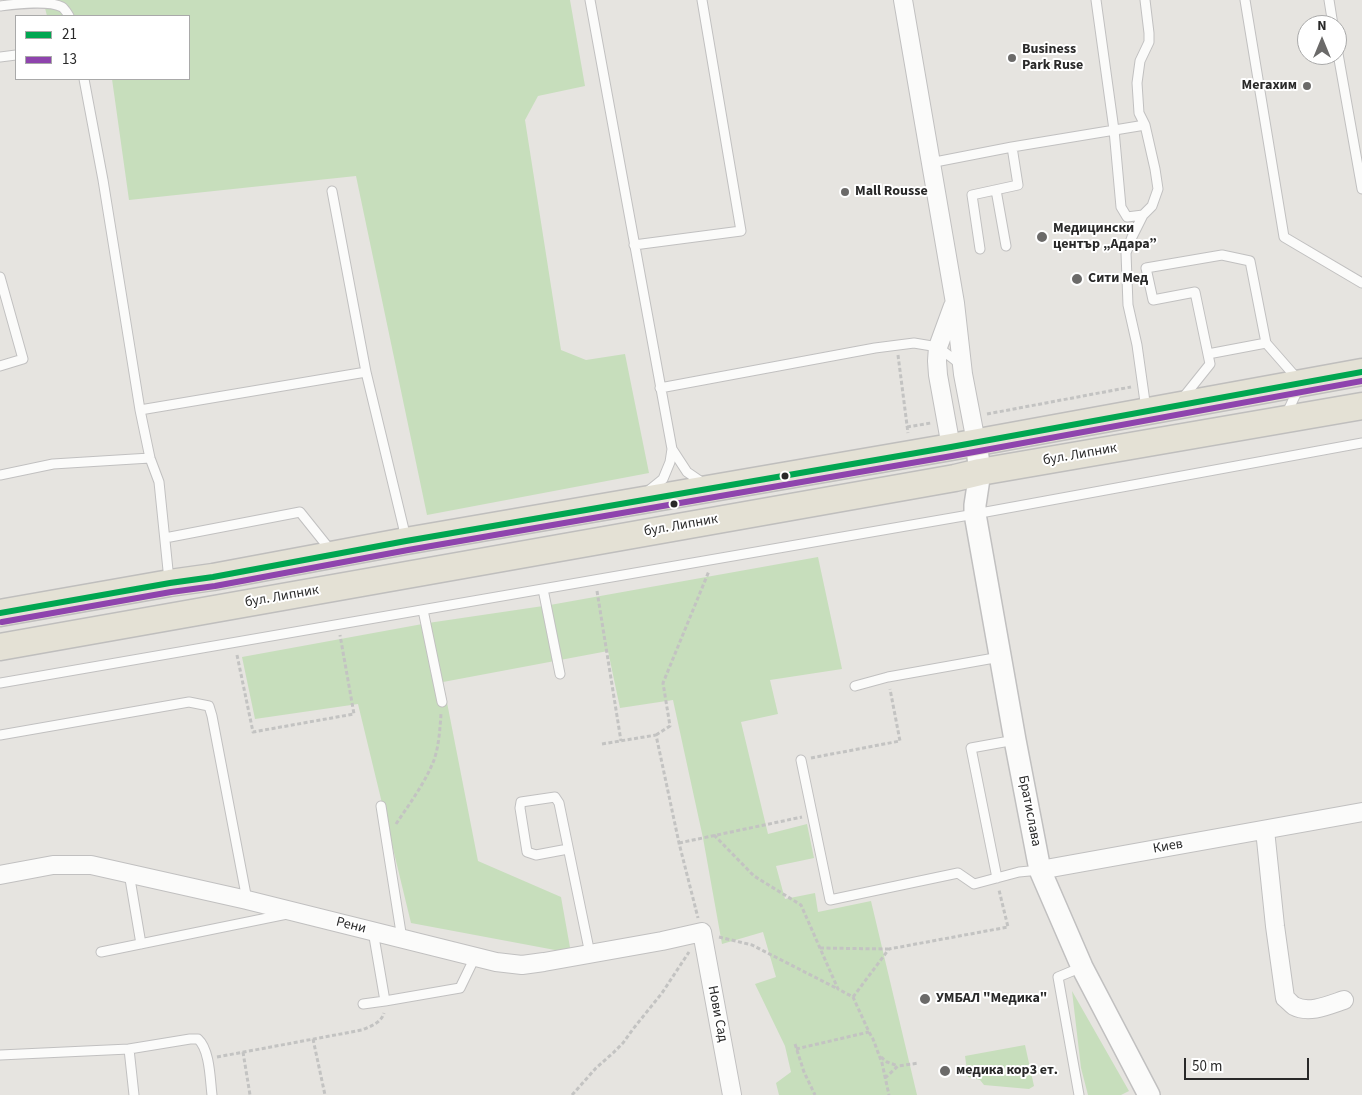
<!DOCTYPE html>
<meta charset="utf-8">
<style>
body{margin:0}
#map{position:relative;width:1362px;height:1095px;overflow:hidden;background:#e6e4e0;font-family:"Source Sans 3",sans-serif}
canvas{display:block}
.legend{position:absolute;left:15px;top:15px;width:175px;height:65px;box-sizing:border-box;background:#fff;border:1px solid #a9a9a9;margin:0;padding:6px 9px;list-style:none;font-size:15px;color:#292929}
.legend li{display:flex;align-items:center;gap:10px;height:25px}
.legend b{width:25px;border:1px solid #a9a9a9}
.north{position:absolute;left:1297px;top:15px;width:50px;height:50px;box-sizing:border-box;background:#fff;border:1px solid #a9a9a9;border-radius:50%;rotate:0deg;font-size:14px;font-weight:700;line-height:20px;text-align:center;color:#292929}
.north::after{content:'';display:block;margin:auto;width:18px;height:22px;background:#6b6a69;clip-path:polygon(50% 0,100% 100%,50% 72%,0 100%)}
.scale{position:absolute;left:1184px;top:1058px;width:125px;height:22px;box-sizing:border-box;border:2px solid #292929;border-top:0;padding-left:6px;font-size:15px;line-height:18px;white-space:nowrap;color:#292929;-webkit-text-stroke:4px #fff;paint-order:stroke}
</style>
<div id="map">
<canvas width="1362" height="1095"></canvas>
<ul class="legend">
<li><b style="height:6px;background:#00a651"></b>21</li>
<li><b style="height:6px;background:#8e44ad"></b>13</li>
</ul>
<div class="north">N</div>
<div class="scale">50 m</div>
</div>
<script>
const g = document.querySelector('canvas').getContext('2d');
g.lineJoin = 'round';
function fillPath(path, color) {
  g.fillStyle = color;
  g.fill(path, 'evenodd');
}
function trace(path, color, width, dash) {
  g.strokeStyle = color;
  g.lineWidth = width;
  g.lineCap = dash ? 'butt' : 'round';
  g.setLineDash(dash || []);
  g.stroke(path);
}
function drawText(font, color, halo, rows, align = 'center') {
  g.font = font + ' "Source Sans 3",sans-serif';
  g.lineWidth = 4;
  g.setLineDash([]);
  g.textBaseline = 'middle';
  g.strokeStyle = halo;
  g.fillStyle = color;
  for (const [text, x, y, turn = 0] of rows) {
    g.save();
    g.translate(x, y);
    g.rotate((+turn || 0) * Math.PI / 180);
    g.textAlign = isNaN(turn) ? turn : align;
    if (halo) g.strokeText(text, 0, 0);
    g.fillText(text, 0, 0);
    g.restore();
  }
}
fillPath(new Path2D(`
 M 43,0 L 570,0 L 585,86 L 538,96 L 525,120 L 561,350 L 586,360 L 625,354 L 649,473 L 427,515 L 356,176 L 129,200 L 112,79 L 189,79 L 189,16 L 47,16 Z
 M 818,557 L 842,669 L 770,680 L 778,714 L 741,722 L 768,834 L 807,824 L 814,858 L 776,866 L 785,899 L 815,893 L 818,912 L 871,901 L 917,1095 L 779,1095 L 776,1083 L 791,1072 L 785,1046 L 755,984 L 776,977 L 763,932 L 722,944 L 703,838 L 673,700 L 620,708 L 608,651 L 443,682 L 478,861 L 561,897 L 571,953 L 411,923 L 358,704 L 255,719 L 242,657 L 428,623 L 550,605 Z
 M 1072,991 L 1129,1091 L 1121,1095 L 1088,1095 L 1081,1068 Z
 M 1025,1045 L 1034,1086 L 1029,1089 L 984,1085 L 980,1080 L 968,1077 L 965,1056 Z`), '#c7debc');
const service = new Path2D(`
 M 590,0 L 672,449 L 670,462 L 663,479 L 647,492
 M 1096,0 L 1114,130 L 1121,207 L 1127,217 L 1143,215
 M 1145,0 L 1149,33 L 1149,42 L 1140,61 L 1137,83 L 1139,113 L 1145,125 L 1155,169 L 1158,189 L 1152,206 L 1143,215 L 1132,237 L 1126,253 L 1128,305 L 1137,345 L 1146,409
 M 1245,0 L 1284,237 L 1362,283
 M 1329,0 L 1333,25
 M 0,6 C 17,4 48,0 62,7 C 65,9 67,13 69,16
 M 1337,48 L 1362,189
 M 0,57 L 16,55
 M 84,79 L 103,180 L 140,410 L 150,458 L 159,482 L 169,580
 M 930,163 L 1012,147 L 1145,125
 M 996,190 L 1006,246
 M 332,191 L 366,372 L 406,538
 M 634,245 L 741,231 L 702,0
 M 980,249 L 972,195 L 1018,185 L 1012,147
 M 0,277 L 23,359 L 0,366
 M 1208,354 L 1266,343
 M 660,388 L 875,348 L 914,343 L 938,347 L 960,364
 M 1182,399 L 1210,364 L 1195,292 L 1153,300 L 1146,268 L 1222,255 L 1250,261 L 1266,343 L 1301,383 L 1286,415
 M 140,410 L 366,372
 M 672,449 L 687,472 L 703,483
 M 0,475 L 53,464 L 150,458
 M 165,538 L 300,512 L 332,552
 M 543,589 L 560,674
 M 423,610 L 442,702
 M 0,683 L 975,514 L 1362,443
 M 855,686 L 888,677 L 1000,657
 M 0,735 L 189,702 L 209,706 L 212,716 L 247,900
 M 801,760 L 830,900 L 958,873 L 974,884 L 1019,872 L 1040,870
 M 381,806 L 402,939
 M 568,849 L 536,855 L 527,852 L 520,808 L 521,802 L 555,797 L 559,803 L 590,954
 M 129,873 L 141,944
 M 997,878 L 971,748 L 1015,740
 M 373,931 L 385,1001 L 460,988 L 475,957
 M 101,952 L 287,914
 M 363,1004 L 385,1001
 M 129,1049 L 190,1039 L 198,1039 C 210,1050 210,1079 212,1095
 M 0,1055 L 129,1049 L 134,1095
 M 1079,1095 L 1058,977 L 1082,967`);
const minor = new Path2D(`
 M 903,0 L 955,303 L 963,374 L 976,442
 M 951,447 L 938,375 L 937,361 L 938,347 L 953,306
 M 1265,830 L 1275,926 L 1285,998 C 1288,1000 1291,1004 1294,1006 C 1309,1014 1329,1005 1344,1000
 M 1040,870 L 1362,812
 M 0,875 L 53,865 L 91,865 L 247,900 L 496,962 L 522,965 L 544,962 L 662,941 L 702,932 L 732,1095`);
const tertiary = new Path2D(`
 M 976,442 L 980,472 L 975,505 L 975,514 L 1015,740 L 1040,870 L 1082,967 L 1149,1095`);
const primary = new Path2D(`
 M 0,613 L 170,583 L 213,577 L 406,541 L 951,447 L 1362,372
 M 0,647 L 955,478 L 980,472 L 1362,406`);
trace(service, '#c1c0c0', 11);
trace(minor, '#c1c0c0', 20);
trace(tertiary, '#c1c0c0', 24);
trace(primary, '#bfbebd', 29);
trace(new Path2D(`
 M 898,355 L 908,433
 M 987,414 L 1131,387
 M 907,427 L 931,423
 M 597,591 L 621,741
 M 237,655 L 253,732 L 354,714 L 340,635
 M 656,735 L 670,726 L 663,683 L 709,571
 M 602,744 L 656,735 L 679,843 L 698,918
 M 811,758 L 900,741 L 890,689
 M 396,824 C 410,803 425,783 434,760 C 439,746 440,728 441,714
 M 714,835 L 754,876 L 801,905 L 838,989 L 853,997 L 869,1032 L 873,1039 L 882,1063 L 889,1095
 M 679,843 L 802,817
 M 719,937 L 752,945 L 838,989
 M 820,948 L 888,949
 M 853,997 L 889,949 L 1008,927 L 999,890
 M 313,1039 L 325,1095
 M 795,1044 L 804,1072 L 815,1095
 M 796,1049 L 869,1032
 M 243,1052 L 250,1095
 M 217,1057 L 362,1030 C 371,1026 381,1023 384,1013
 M 881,1057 L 887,1062 L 898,1066
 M 885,1078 L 898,1066 L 919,1063
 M 572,1095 L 596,1068 L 613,1053 L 623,1043 L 633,1029 L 662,993 L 689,952`), '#c3c3c2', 3, [4, 2.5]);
trace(service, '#fbfbfa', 9);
trace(minor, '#fbfbfa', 18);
trace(tertiary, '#fbfbfa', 21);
trace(primary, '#e4e1d5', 26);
trace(new Path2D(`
 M 0,613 L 170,583 L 213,577 L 406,541 L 951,447 L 1362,372`), '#00a651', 6);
trace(new Path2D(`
 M 2,622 L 171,592 L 215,586 L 408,550 L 952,456 L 1362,381`), '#8e44ad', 6);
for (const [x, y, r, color] of [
 [1012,58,5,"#6b6a69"],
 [1307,86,5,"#6b6a69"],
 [845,192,5,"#6b6a69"],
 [1042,237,6,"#6b6a69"],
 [1077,279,6,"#6b6a69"],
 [785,476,4.5,"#292929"],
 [674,504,4.5,"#292929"],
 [925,999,6,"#6b6a69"],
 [945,1071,6,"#6b6a69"]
]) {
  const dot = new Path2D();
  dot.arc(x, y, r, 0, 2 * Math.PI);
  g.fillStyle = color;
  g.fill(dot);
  trace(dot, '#fff', 2);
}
drawText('bold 14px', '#292929', '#fff', [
 ["Business",1022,50],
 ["Park Ruse",1022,66],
 ["Мегахим",1297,86,"right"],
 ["Mall Rousse",855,192],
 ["Медицински",1053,229],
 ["център „Адара”",1053,245],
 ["Сити Мед",1088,279],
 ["УМБАЛ \"Медика\"",936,999],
 ["медика кор3 ет.",956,1071]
], 'left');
drawText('14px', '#292929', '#fff', [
 ["бул. Липник",1080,455,-10],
 ["бул. Липник",681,526,-10],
 ["бул. Липник",282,597,-10],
 ["Братислава",1029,811,79],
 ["Киев",1168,847,-10],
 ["Рени",351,926,14],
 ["Нови Сад",717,1014,79]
]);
</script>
